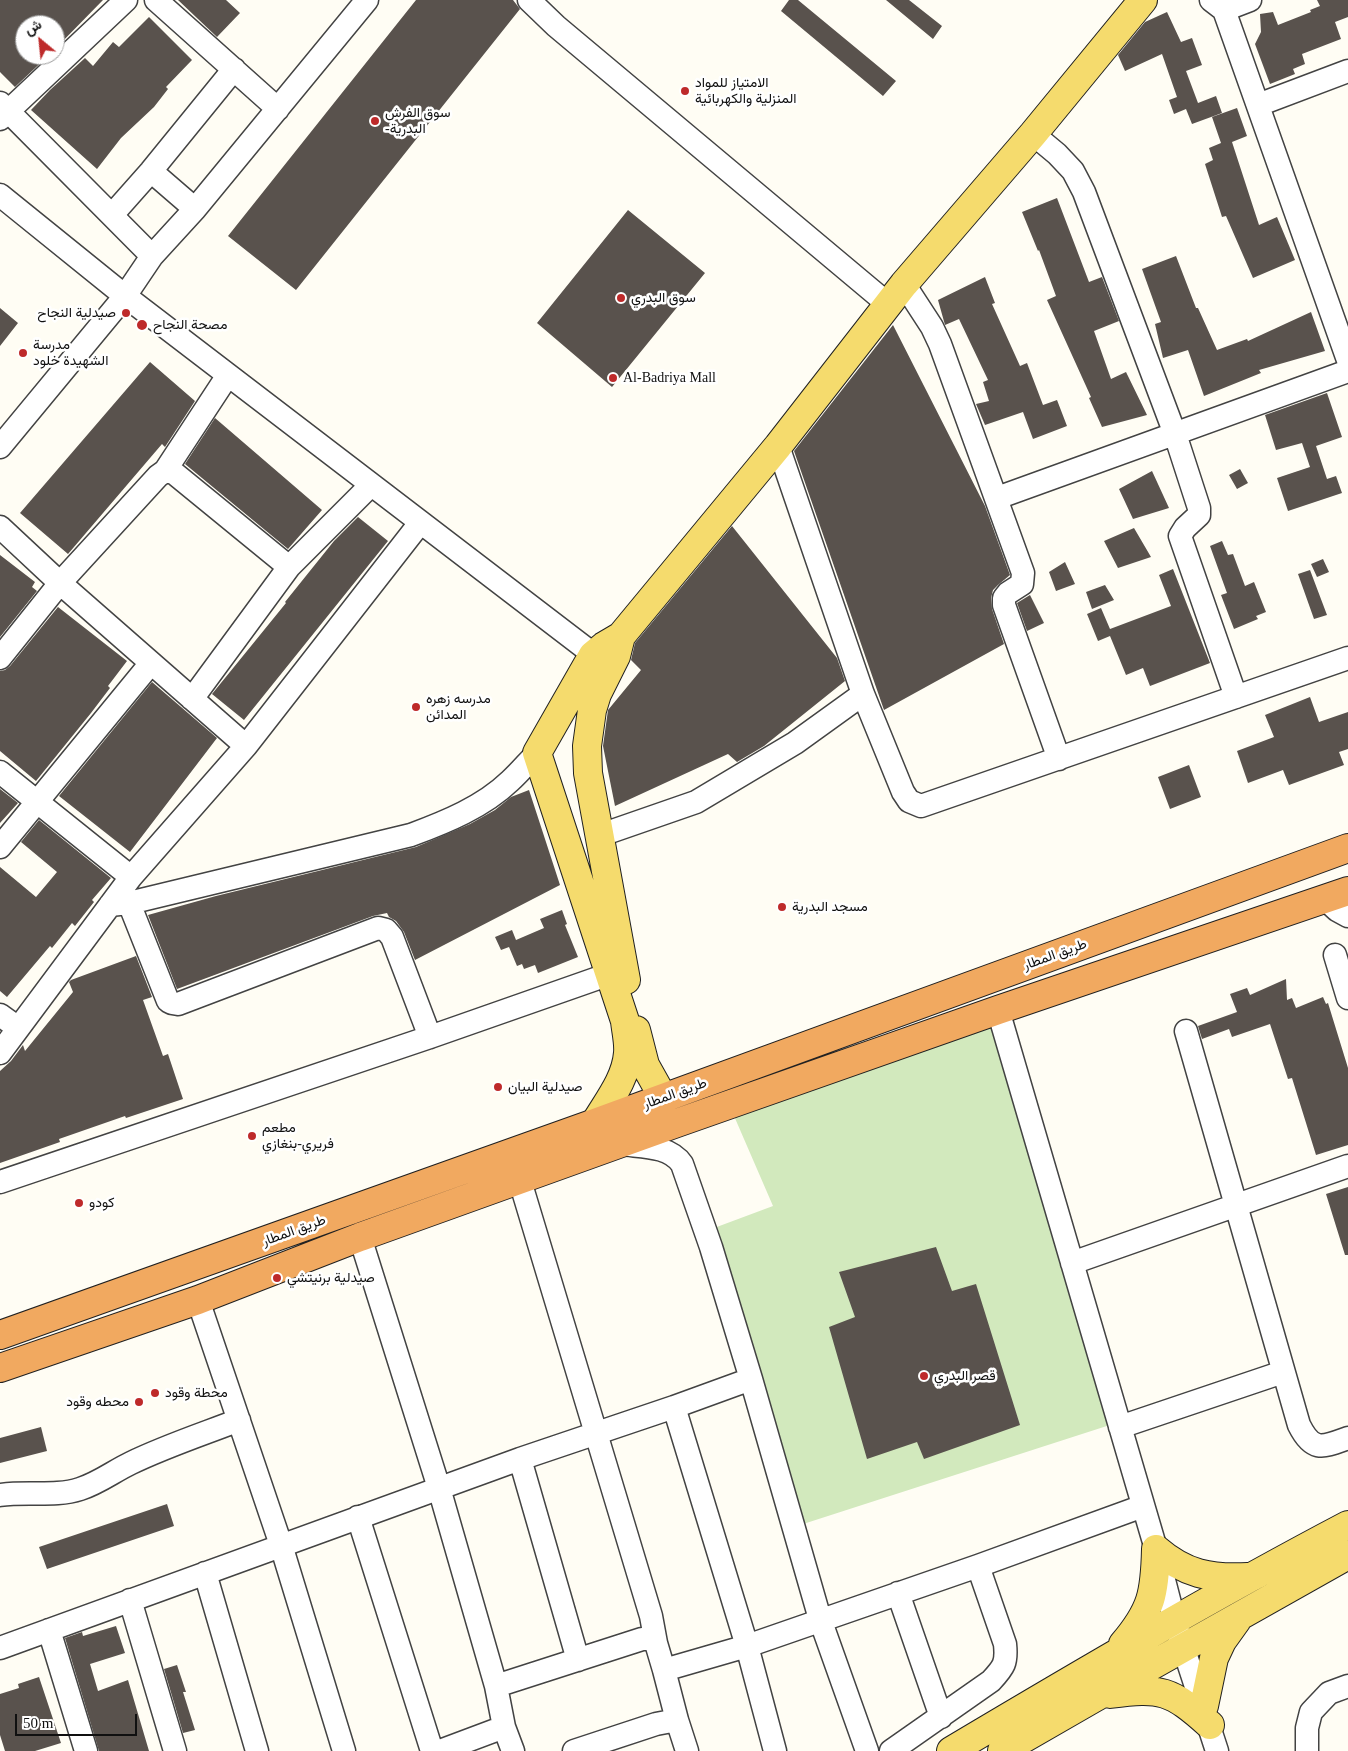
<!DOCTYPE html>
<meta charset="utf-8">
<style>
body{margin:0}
#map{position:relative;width:1348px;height:1751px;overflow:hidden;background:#fffdf4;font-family:"Times New Roman",Vazirmatn,serif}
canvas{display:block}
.north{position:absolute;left:15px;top:15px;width:50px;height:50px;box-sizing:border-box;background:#fff;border:1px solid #9f9f9f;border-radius:50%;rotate:332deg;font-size:14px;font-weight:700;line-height:20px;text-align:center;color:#101010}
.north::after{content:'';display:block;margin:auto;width:18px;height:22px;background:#be2a2a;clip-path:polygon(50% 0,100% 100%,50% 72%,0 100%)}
.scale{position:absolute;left:15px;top:1714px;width:122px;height:22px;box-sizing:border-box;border:2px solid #101010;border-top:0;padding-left:6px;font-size:15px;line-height:18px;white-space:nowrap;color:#101010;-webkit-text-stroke:4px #fff;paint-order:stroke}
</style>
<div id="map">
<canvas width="1348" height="1751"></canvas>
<div class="north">ش</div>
<div class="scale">50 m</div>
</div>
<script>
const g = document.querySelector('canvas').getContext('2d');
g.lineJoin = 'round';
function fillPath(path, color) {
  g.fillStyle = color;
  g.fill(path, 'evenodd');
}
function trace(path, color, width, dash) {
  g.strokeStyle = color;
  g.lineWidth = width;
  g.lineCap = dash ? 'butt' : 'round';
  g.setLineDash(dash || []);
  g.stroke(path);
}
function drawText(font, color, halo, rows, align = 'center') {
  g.font = font + ' "Times New Roman",Vazirmatn,serif';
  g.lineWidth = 5;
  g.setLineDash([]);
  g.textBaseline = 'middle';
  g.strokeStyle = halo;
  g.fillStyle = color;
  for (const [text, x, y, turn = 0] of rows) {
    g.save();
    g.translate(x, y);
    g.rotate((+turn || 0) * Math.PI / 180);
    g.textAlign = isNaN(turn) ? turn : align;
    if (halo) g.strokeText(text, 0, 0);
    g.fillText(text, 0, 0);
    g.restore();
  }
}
fillPath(new Path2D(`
 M 996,1015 L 1113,1424 L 797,1526 L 706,1231 L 773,1206 L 731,1109 Z`), '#d2e9bd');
fillPath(new Path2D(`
 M 0,0 L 103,0 L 55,49 L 55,25 L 25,25 L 25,55 L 49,55 L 15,87 L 0,72 Z
 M 178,0 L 226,0 L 240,13 L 217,37 Z
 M 416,0 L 513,0 L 520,9 L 296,290 L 228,236 Z
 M 789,0 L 798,0 L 896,81 L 883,96 L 781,11 Z
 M 886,0 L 909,0 L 942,26 L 933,39 Z
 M 1317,0 L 1348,0 L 1348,17 L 1335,22 L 1341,39 L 1302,54 L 1305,64 L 1293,69 L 1295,74 L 1270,84 L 1255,44 L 1261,32 L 1260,14 L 1273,12 L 1278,25 L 1311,12 L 1310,10 L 1320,6 Z
 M 1167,12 L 1181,42 L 1192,38 L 1202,65 L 1186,71 L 1198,103 L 1216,96 L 1222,113 L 1192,124 L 1186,109 L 1174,114 L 1169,100 L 1177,97 L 1162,54 L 1125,71 L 1118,55 L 1145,22 Z
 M 149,17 L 192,60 L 166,87 L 168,89 L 154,107 L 121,138 L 97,169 L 31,110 L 50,90 L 85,58 L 93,66 L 113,42 L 119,47 Z
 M 1237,108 L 1247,136 L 1232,142 L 1259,225 L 1277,217 L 1295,260 L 1253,278 L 1226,216 L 1222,217 L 1205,164 L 1213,160 L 1209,148 L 1221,143 L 1212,117 Z
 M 1057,198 L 1089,282 L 1102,277 L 1119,321 L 1094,331 L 1111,379 L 1126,372 L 1147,415 L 1102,427 L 1089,398 L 1091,397 L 1047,300 L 1056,296 L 1039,250 L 1038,251 L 1022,212 Z
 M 628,210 L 705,273 L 612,387 L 537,323 Z
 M 1176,256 L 1196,308 L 1198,308 L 1217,350 L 1247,339 L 1248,341 L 1311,312 L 1325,351 L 1259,370 L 1261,373 L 1204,396 L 1188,350 L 1163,358 L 1155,324 L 1161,322 L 1142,269 Z
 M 985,277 L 995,303 L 992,304 L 1020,366 L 1027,363 L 1043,405 L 1057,400 L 1067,426 L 1033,439 L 1023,412 L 985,425 L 976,404 L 989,401 L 983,382 L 988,380 L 959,319 L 945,325 L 938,300 Z
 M 0,308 L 18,323 L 0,346 Z
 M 893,325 L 985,506 L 1010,575 L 998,585 L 993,590 L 991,598 L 992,609 L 1004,644 L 884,710 L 794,451 Z
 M 150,362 L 195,401 L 165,447 L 162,444 L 68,554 L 20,513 Z
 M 1327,393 L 1342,437 L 1316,446 L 1327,479 L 1336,476 L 1342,493 L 1288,511 L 1277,478 L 1310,467 L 1302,443 L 1276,450 L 1265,415 Z
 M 215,418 L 322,510 L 288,549 L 185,464 Z
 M 1240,469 L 1248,483 L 1237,489 L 1229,475 Z
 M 1152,471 L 1169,508 L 1133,519 L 1119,489 Z
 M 358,517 L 388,541 L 244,720 L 212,694 L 286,603 L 285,602 L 334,541 Z
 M 732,526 L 837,658 L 845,681 L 764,746 L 737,762 L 728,754 L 615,806 L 603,746 L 608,710 L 641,670 L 631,660 L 635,643 Z
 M 1134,528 L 1151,557 L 1118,568 L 1104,541 Z
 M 1222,541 L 1228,555 L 1233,554 L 1245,586 L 1254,582 L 1266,612 L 1256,616 L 1258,619 L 1234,629 L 1221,595 L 1227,593 L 1210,546 Z
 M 0,555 L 35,582 L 32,587 L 37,591 L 0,637 Z
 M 1323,559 L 1329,572 L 1317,577 L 1311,564 Z
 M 1065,562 L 1075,584 L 1056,591 L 1049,572 Z
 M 1173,569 L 1210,663 L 1150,686 L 1143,668 L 1126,675 L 1110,636 L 1098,641 L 1087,614 L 1101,608 L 1110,629 L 1171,606 L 1159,575 Z
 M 1310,570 L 1327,615 L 1314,619 L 1298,574 Z
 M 1105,585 L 1114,600 L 1092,609 L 1086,592 Z
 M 1030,595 L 1044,623 L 1027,631 L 1017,603 Z
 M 58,607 L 127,661 L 108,686 L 110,688 L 91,713 L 36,781 L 0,751 L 0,671 L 5,670 L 10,666 Z
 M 152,682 L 217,738 L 130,852 L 59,796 Z
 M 1310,697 L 1319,722 L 1348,712 L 1348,749 L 1339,752 L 1344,765 L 1289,785 L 1283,770 L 1248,783 L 1237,751 L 1274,737 L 1265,715 Z
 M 1189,765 L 1201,797 L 1170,809 L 1158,777 Z
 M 0,789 L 18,803 L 0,823 Z
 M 529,790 L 560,885 L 415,960 L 404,932 L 396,921 L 389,917 L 387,913 L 373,916 L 177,989 L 148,915 L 216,896 L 416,847 L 470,824 L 495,810 L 511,797 Z
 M 39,820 L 111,878 L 92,900 L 94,902 L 75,926 L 72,923 L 52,948 L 50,946 L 7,997 L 0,991 L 0,867 L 36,897 L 57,872 L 21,842 Z
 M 562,910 L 567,924 L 565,925 L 578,957 L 538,973 L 535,965 L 524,969 L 522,964 L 517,966 L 509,947 L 501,950 L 495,937 L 512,930 L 516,940 L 544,928 L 540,919 Z
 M 136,956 L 152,997 L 143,1000 L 163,1056 L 168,1054 L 183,1099 L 126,1118 L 125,1116 L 59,1139 L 60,1142 L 0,1163 L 0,1071 L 11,1061 L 23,1045 L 25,1051 L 73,992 L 69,982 L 71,980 Z
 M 1286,979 L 1287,1000 L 1292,998 L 1296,1008 L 1323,997 L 1326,1004 L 1328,1003 L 1348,1068 L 1348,1145 L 1316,1155 L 1292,1078 L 1288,1079 L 1270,1024 L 1232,1037 L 1229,1029 L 1202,1039 L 1198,1026 L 1237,1012 L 1230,994 L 1247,988 L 1250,995 Z
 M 1348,1187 L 1348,1255 L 1345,1255 L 1326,1194 Z
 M 936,1247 L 952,1291 L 976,1284 L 1020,1425 L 924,1459 L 917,1442 L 867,1459 L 829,1327 L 855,1317 L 839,1272 Z
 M 41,1427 L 47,1451 L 0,1463 L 0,1438 Z
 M 167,1504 L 174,1526 L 47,1569 L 39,1547 Z
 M 116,1626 L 125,1653 L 90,1664 L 98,1691 L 128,1680 L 149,1751 L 99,1751 L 65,1638 L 82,1632 L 83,1636 Z
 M 177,1665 L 186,1692 L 183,1692 L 195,1730 L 183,1733 L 164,1669 Z
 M 39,1677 L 61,1743 L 35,1751 L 5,1751 L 0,1735 L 0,1694 L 19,1688 L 18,1684 Z`), '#59524d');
const minor = new Path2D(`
 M 156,0 L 278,109
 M 529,0 L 556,26 L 889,305
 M 1211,0 L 1224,10 L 1348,360
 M 1224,10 L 1250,0
 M 0,103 L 152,256
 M 1258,105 L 1348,71
 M 0,119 L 126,0
 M 1033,134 L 1057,154 L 1073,171 L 1084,192 L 1175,434 L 1199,508 L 1199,515 L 1185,528 L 1180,536 L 1236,697
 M 151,171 L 195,209
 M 0,195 L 125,296 L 606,664
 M 112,215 L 151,171 L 234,69
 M 904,284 L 932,327 L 940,344 L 1023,573 L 1022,584 L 1008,593 L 1004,598 L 1004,605 L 1059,759
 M 778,446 L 863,694 L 903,792 L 909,801 L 921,806 L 1348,658
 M 0,447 L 125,296 L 152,256 L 195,209 L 367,0
 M 165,471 L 228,375
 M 997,498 L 1348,371
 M 0,527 L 60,583 L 246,746
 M 0,658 L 60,583 L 158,476 L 165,471 L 174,473 L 289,567
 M 192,699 L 289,567 L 371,485
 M 0,772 L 131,877
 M 598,836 L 696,802 L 795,743 L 863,694
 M 0,847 L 151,663
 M 1324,898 L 1337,910 L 1348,916
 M 129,903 L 168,1001 L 172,1003 L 178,1004 L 378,928 L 386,930 L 392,937 L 430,1037
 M 110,905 L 129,903 L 411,835 C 446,822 483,807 510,781 C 520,772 528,762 537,753
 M 1335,955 L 1348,998
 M 998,1010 L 1156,1549 L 1174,1619 L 1217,1751
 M 0,1015 L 18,1028
 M 1186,1031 L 1299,1425 C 1313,1453 1323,1447 1348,1438
 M 0,1053 L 131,877 L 246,746 L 420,523
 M 621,1144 C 641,1147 669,1145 682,1164 L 711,1247 L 751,1379 L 820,1619 L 867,1751
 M 520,1181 L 651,1616 L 656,1643
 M 0,1182 L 430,1037 L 624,969
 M 360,1237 L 439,1488 L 496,1686
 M 1072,1263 L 1348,1166
 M 198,1300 L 281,1545 L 344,1751
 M 674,1407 L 747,1646 L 775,1751
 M 1120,1427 L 1283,1372
 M 520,1459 L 578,1660
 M 0,1495 C 26,1491 56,1497 80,1489 C 99,1483 114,1471 131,1463 C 166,1446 203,1434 239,1420
 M 358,1517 L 432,1751
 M 205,1573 L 257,1751
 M 898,1593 L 941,1717
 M 130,1600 L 175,1751
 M 49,1630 L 86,1751
 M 0,1648 L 520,1459 L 674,1407 L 751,1379
 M 677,1720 L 687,1751
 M 440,1751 L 504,1727
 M 513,1751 L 504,1727 L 496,1686 L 642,1639 L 649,1639 L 656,1643 L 664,1670 L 747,1646 L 978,1566 L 1143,1506
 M 574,1751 L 656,1724 L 677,1720 L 664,1670
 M 891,1751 L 991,1681 C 1004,1667 1007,1663 1005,1644 L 978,1566
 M 1307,1751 L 1307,1728 L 1311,1712 L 1329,1693 L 1348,1686`);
const major = new Path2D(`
 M 621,636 L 616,656 L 597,694 L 592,710 L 587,746 L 588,773 L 626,980
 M 636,1030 L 645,1065 L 664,1099
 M 595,1123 C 608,1101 626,1079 628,1053 C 629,1043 626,1031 625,1021 L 537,753 L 593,655 L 604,646 L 621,636 L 778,446 L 904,284 L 1033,134 L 1143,0
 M 1156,1549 C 1185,1574 1210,1579 1248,1577
 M 1123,1644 C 1152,1610 1155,1593 1156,1549
 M 1110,1694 C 1161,1687 1171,1690 1210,1725
 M 1204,1706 L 1214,1658 L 1222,1641 L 1237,1620
 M 951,1751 C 1082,1673 1213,1596 1348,1525
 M 1002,1751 L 1094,1698 L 1348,1555`);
const highway = new Path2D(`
 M 0,1335 L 595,1123 L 1348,848
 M 0,1368 L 198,1300 L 360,1237 L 677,1123 L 998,1010 L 1348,891`);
trace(minor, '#434343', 25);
trace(major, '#212121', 30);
trace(highway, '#212121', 30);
trace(minor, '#fff', 22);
trace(major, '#f5db6d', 28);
trace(highway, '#f1a960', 28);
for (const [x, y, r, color] of [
 [685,91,5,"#be2a2a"],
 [375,121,5,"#be2a2a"],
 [621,298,5,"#be2a2a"],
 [126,313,5,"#be2a2a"],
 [142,325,6,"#be2a2a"],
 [23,353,5,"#be2a2a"],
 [613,378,5,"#be2a2a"],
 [416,707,5,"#be2a2a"],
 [782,907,5,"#be2a2a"],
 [498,1087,5,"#be2a2a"],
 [252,1136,5,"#be2a2a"],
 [79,1203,5,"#be2a2a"],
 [277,1278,5,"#be2a2a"],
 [924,1376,5,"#be2a2a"],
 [155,1393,5,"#be2a2a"],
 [139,1402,5,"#be2a2a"]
]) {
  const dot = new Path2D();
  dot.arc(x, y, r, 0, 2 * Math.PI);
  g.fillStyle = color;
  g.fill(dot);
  trace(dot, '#fff', 2);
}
drawText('14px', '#101010', '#fff', [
 ["الامتياز للمواد",695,83],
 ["المنزلية والكهربائية",695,99],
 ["سوق الفرش",385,113],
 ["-البدرية",385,129],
 ["سوق البدري",631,298],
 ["صيدلية النجاح",116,313,"right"],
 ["مصحة النجاح",153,325],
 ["مدرسة",33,345],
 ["الشهيدة خلود",33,361],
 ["Al-Badriya Mall",623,378],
 ["مدرسه زهره",426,699],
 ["المدائن",426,715],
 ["مسجد البدرية",792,907],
 ["صيدلية البيان",508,1087],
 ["مطعم",262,1128],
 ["فريري-بنغازي",262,1144],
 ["كودو",89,1203],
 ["صيدلية برنيتشي",287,1278],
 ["قصر البدري",934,1376],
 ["محطة وقود",165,1393],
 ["محطه وقود",129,1402,"right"]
], 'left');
drawText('14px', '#101010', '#fff', [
 ["طريق المطار",1055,955,-20],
 ["طريق المطار",675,1094,-20],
 ["طريق المطار",294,1231,-20]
]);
</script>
